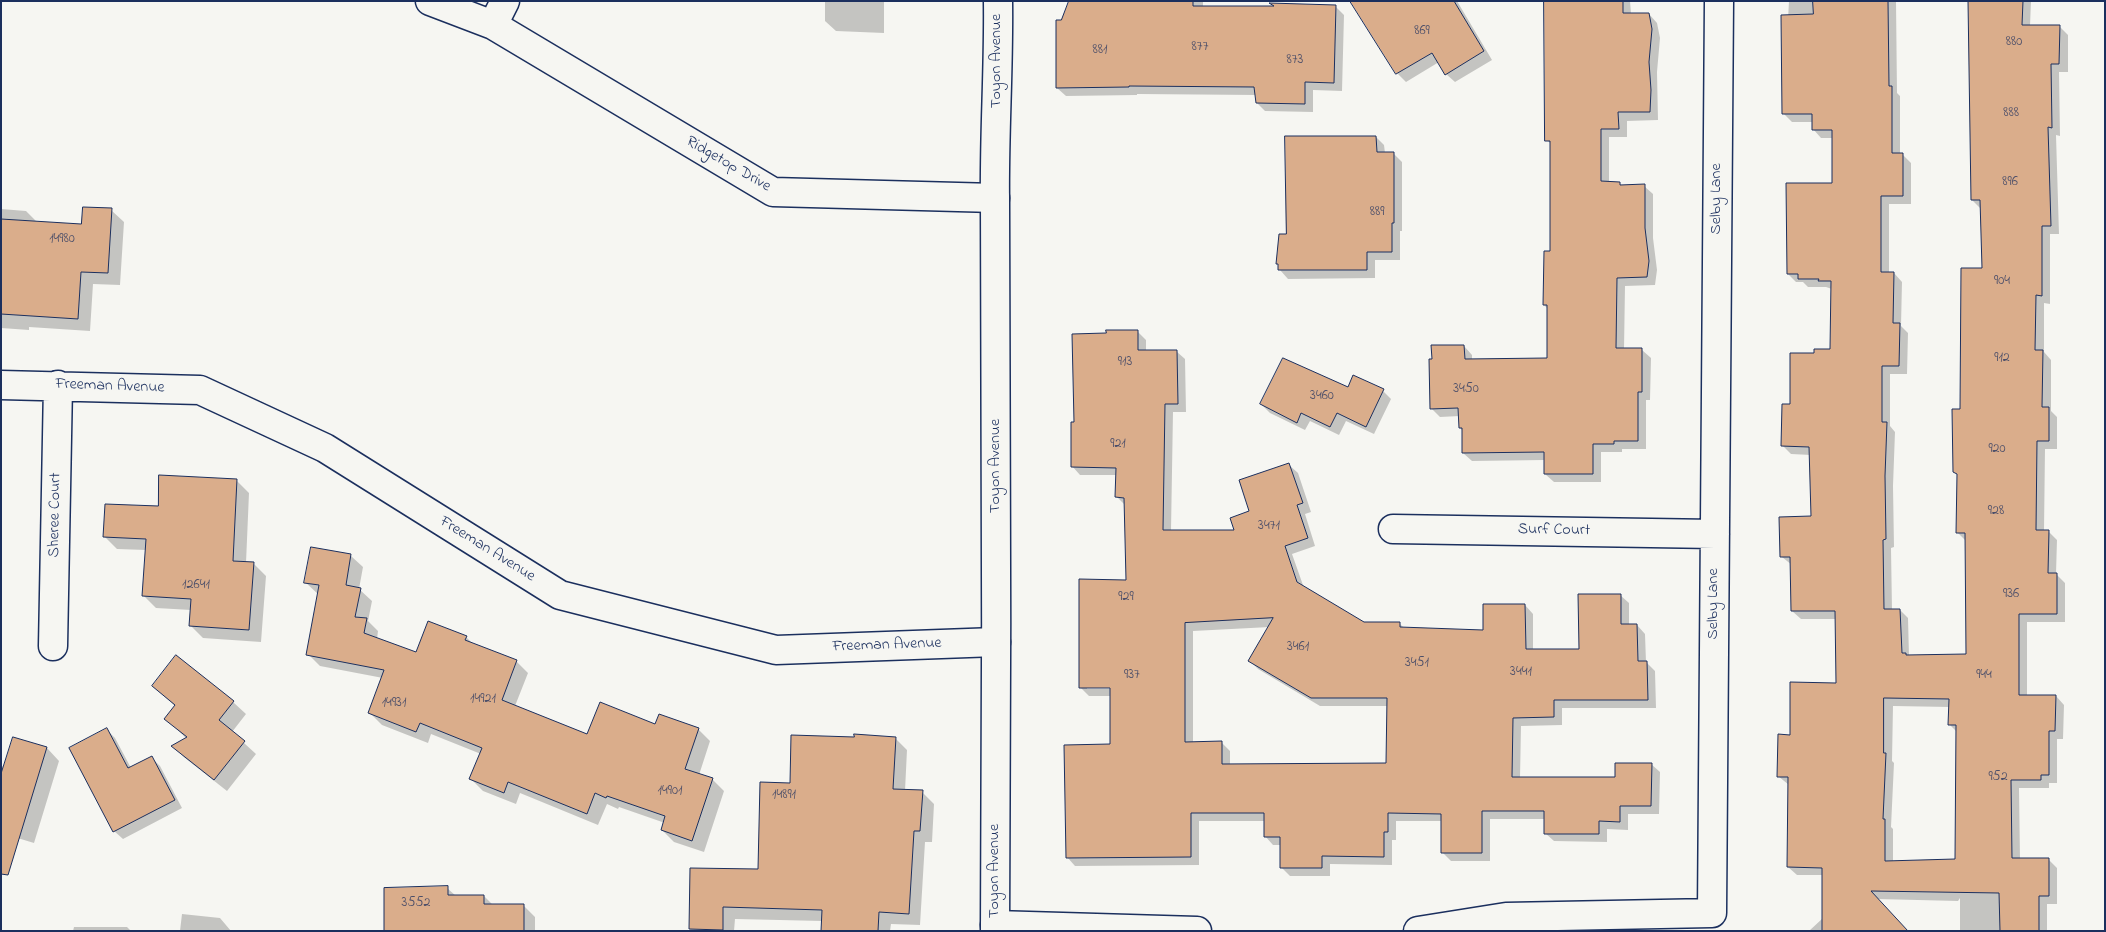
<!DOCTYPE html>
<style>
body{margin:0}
#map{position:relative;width:2106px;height:932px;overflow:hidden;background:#f6f6f2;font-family:"Indie Flower",sans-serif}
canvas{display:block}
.frame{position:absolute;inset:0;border:2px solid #1b2f5e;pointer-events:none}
</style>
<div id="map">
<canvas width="2106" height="932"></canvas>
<div class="frame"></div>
</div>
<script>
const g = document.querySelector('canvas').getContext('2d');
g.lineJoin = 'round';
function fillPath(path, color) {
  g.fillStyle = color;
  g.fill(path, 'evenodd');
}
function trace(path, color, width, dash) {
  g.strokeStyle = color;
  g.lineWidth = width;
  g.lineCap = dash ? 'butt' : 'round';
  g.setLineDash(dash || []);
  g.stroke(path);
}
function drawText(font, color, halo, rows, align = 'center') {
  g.font = font + ' "Indie Flower",sans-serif';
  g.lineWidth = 4;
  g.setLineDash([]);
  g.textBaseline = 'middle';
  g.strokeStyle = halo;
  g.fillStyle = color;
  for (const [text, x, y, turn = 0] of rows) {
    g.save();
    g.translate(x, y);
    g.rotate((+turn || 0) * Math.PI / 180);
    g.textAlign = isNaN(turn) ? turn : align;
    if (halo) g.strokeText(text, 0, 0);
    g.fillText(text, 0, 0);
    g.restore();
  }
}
fillPath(new Path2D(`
 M 825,1 L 929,1 L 884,1 L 884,33 L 836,31 L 825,21 Z
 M 1072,1 L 1203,1 L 1203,7 L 1275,7 L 1272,5 L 1335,6 L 1344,15 L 1342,91 L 1313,90 L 1313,112 L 1265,111 L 1257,103 L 1257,95 L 1137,94 L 1137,95 L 1066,96 L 1057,88 L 1062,21 Z
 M 1369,1 L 1457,1 L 1492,60 L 1455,82 L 1446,74 L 1439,62 L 1406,82 L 1397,73 Z
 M 1545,1 L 1630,1 L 1631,14 L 1649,14 L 1657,23 L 1660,38 L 1657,72 L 1658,120 L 1627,121 L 1627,137 L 1609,137 L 1609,183 L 1619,183 L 1622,186 L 1644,186 L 1653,194 L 1653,238 L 1657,270 L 1655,285 L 1625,286 L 1624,350 L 1642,350 L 1651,358 L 1650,400 L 1646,400 L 1646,449 L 1622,449 L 1622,452 L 1601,452 L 1601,482 L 1554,482 L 1545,474 L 1545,460 L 1472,461 L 1463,453 L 1463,431 L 1460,428 L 1460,416 L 1440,417 L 1431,408 L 1464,346 L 1472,355 L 1472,360 L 1548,359 L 1548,309 L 1544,305 L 1551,252 L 1552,145 L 1547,140 Z
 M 1789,1 L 1896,1 L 1897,93 L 1900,96 L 1900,154 L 1902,154 L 1911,163 L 1911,204 L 1889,204 L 1889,273 L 1894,273 L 1902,282 L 1901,326 L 1908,333 L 1907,374 L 1890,374 L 1890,426 L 1895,432 L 1893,486 L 1894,547 L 1891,548 L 1892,610 L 1900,610 L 1908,618 L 1909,656 L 1967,655 L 1966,541 L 1958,533 L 1958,475 L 1954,471 L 1983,269 L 1980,208 L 1972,200 L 1970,1 L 2031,1 L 2030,26 L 2060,27 L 2068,35 L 2068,72 L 2059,72 L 2060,136 L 2056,135 L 2059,234 L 2050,234 L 2050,304 L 2044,303 L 2044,352 L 2051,360 L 2051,411 L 2057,417 L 2057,449 L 2045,449 L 2044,531 L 2048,531 L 2057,540 L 2056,574 L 2065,583 L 2065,622 L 2027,622 L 2027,696 L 2056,696 L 2064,705 L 2063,739 L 2057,739 L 2057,783 L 2049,783 L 2049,788 L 2019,788 L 2020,859 L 2048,859 L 2057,868 L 2057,904 L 2047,904 L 2047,931 L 1960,931 L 1960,898 L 1958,901 L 1877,899 L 1907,931 L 1809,931 L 1823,918 L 1823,875 L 1797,875 L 1788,867 L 1789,785 L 1778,776 L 1791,736 L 1838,684 L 1837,619 L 1801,619 L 1792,611 L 1792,565 L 1782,557 L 1813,517 L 1811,455 L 1791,454 L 1783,446 L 1791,406 L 1816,354 L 1831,350 L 1832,289 L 1826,287 L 1808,287 L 1803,282 L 1796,282 L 1788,274 L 1833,184 L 1833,138 L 1821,138 L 1813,129 L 1813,122 L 1792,122 L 1783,113 ZM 1893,706 L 1950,707 L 1950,725 L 1957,732 L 1956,861 L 1893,862 L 1893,829 L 1891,827 L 1894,763 L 1892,761 Z
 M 1376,137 L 1384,145 L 1385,153 L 1393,153 L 1402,162 L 1402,231 L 1400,231 L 1400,260 L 1375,260 L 1375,278 L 1288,279 L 1280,270 L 1288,235 Z
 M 1,209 L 26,211 L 38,223 L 83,226 L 111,210 L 124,222 L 120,285 L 93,284 L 90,331 L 29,327 L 29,330 L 1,328 Z
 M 1137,331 L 1146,340 L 1146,351 L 1176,351 L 1185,359 L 1186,412 L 1173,412 L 1171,531 L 1236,531 L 1289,465 L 1298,473 L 1311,512 L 1305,514 L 1315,546 L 1292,554 L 1304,588 L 1363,623 L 1399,623 L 1405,629 L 1485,631 L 1525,605 L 1533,614 L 1533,651 L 1580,650 L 1620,595 L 1629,603 L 1629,626 L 1637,625 L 1645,634 L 1646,662 L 1655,671 L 1656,708 L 1562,708 L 1562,725 L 1521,726 L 1520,778 L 1617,779 L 1651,764 L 1660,772 L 1659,814 L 1628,814 L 1628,830 L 1607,829 L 1607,842 L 1554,841 L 1545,833 L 1545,819 L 1490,819 L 1490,861 L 1451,861 L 1443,853 L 1442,821 L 1396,821 L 1396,840 L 1392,840 L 1392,865 L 1330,864 L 1330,876 L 1290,876 L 1282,868 L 1282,845 L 1273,845 L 1265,836 L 1265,821 L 1199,821 L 1199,865 L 1075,866 L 1067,857 L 1111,745 L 1111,696 L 1089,696 L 1080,687 L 1127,581 L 1126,506 L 1117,497 L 1117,475 L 1080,475 L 1072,466 L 1075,424 ZM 1270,627 L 1250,661 L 1258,669 L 1320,706 L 1388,706 L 1387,764 L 1230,765 L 1230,751 L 1221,742 L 1193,743 L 1193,631 ZM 1116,686 L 1116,689 L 1087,689 L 1087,687 Z
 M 1348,389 L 1383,391 L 1391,399 L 1374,434 L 1346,421 L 1339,435 L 1310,421 L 1305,430 L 1270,413 L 1261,404 Z
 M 236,480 L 249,493 L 246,563 L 253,563 L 266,576 L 261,642 L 203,638 L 190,625 L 191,610 L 156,608 L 143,595 L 146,550 L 117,549 L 104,536 L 159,508 Z
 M 312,548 L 351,556 L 363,567 L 359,589 L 372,601 L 368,621 L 378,631 L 377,639 L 417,654 L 466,637 L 474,645 L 516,661 L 528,673 L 515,706 L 588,735 L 656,725 L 698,729 L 710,741 L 699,775 L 712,779 L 724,791 L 704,852 L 674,842 L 662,830 L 665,823 L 619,807 L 618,809 L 607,804 L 598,825 L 520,793 L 516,804 L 483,791 L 471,779 L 481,754 L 431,734 L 428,743 L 382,725 L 370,713 L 383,678 L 320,666 L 308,654 L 319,595 L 305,582 Z
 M 153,686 L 233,702 L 246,714 L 232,732 L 256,754 L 227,791 L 185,758 L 173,746 L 187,739 L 166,719 L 175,706 Z
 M 107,730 L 115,738 L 131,768 L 151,757 L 160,766 L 182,808 L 123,839 L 114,831 Z
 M 14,738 L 47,748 L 59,761 L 34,843 L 1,833 L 1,766 L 5,767 Z
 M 895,738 L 907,750 L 905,791 L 922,792 L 934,804 L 932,842 L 925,842 L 920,925 L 891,924 L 890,931 L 822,931 L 823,921 L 735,919 L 734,931 L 690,931 L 692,869 L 759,871 L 791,784 Z
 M 447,888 L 456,896 L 484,896 L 493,905 L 523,905 L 535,917 L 535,931 L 385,931 Z
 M 182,914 L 220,918 L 231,931 L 180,931 Z
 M 74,927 L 127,927 L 131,931 L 73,931 Z`), '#0003');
const building = new Path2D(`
 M 1069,1 L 1193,1 L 1193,6 L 1274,6 L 1269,3 L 1336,5 L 1334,83 L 1305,82 L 1305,104 L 1256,103 L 1254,87 L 1129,86 L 1129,87 L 1056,88 L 1056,20 L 1061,20 Z
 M 1350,1 L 1454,1 L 1484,51 L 1445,75 L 1432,53 L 1396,74 Z
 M 1544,1 L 1623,1 L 1623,13 L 1649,13 L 1652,29 L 1649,62 L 1651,90 L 1650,112 L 1618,112 L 1619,129 L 1601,129 L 1601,181 L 1620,182 L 1620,185 L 1645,184 L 1645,228 L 1649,261 L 1647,277 L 1617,278 L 1616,348 L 1642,348 L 1642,392 L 1638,392 L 1638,441 L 1614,441 L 1614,444 L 1593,444 L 1593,474 L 1544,474 L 1544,452 L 1462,453 L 1462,428 L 1459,428 L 1458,408 L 1430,409 L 1429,359 L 1432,359 L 1431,345 L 1464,345 L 1465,359 L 1547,358 L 1547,305 L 1543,305 L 1544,251 L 1550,251 L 1550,141 L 1545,141 Z
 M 1813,1 L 1888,1 L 1889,86 L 1892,86 L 1892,153 L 1903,153 L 1903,196 L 1881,196 L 1881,272 L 1894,272 L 1893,323 L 1900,323 L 1899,366 L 1882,366 L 1882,422 L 1887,422 L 1885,476 L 1886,539 L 1883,540 L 1884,609 L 1900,609 L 1902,653 L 1906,653 L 1906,655 L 1966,654 L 1965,533 L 1956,533 L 1957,474 L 1953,472 L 1952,409 L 1960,409 L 1961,268 L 1982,268 L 1980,200 L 1971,200 L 1968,1 L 2023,1 L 2022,25 L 2060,25 L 2059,64 L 2051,64 L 2052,128 L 2048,127 L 2051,226 L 2042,226 L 2042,296 L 2036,295 L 2035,350 L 2043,350 L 2042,407 L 2049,407 L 2049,441 L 2037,441 L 2036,530 L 2049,530 L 2048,573 L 2057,573 L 2057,614 L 2019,614 L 2019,695 L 2056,695 L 2055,731 L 2049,731 L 2049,775 L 2041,775 L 2041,780 L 2011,780 L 2012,858 L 2049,858 L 2049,896 L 2039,896 L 2039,931 L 2000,931 L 1999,893 L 1871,891 L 1908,931 L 1822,931 L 1822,868 L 1787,867 L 1788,777 L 1777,777 L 1778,734 L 1790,735 L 1790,682 L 1836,683 L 1835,611 L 1791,611 L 1790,557 L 1780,557 L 1779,517 L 1811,516 L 1809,447 L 1781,446 L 1782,404 L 1790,404 L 1790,353 L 1814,353 L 1814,349 L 1830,349 L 1831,281 L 1818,281 L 1819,279 L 1798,279 L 1798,274 L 1787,274 L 1786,183 L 1832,183 L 1832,130 L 1812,130 L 1812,114 L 1782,114 L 1781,15 L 1813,14 ZM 1884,698 L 1949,699 L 1948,725 L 1956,725 L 1955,859 L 1885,861 L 1885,819 L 1883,819 L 1886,753 L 1884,753 Z
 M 1285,136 L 1376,136 L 1377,152 L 1394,152 L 1394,223 L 1392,223 L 1392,252 L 1367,252 L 1367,270 L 1278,270 L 1278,264 L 1276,264 L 1279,234 L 1286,234 Z
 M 83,207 L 112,208 L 108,273 L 81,272 L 78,319 L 1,314 L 1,219 L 81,224 Z
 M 1106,330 L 1138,330 L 1138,350 L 1177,350 L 1178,404 L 1165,404 L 1163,530 L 1234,530 L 1230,518 L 1249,511 L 1239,480 L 1289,463 L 1303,503 L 1297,505 L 1308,538 L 1285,546 L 1297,582 L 1364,622 L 1400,622 L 1400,627 L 1483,630 L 1483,604 L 1525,604 L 1526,649 L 1579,649 L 1578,594 L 1621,594 L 1621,624 L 1637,624 L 1638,661 L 1647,661 L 1648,700 L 1554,700 L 1554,717 L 1513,718 L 1512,777 L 1615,777 L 1615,763 L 1652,763 L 1651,806 L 1620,806 L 1620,822 L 1599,821 L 1599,834 L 1544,834 L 1544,811 L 1482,811 L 1482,853 L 1441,853 L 1441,814 L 1388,813 L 1388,832 L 1384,832 L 1384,857 L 1322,856 L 1322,868 L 1280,868 L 1280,837 L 1264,837 L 1264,813 L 1191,813 L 1191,857 L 1066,858 L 1064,745 L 1110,744 L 1110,688 L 1079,688 L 1079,579 L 1126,580 L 1124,498 L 1115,497 L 1116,468 L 1071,467 L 1071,422 L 1074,422 L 1072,334 L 1106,333 ZM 1273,618 L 1248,661 L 1311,698 L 1387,698 L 1386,763 L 1222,764 L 1222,741 L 1185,742 L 1185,623 Z
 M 1283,358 L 1348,387 L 1353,375 L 1384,389 L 1366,427 L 1337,413 L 1330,427 L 1301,413 L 1297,423 L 1260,404 Z
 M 159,475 L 237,479 L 233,561 L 254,562 L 249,630 L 189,626 L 191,599 L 142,596 L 146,539 L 103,537 L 105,504 L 158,506 Z
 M 311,547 L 351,554 L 346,585 L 361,588 L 355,617 L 367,618 L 364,633 L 416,652 L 428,621 L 467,636 L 465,640 L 517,660 L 502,700 L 587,734 L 600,702 L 655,724 L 659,714 L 699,728 L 685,769 L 713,778 L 692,841 L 661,830 L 665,816 L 607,796 L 606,798 L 595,793 L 587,814 L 508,782 L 504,793 L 469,779 L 482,748 L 420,723 L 416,732 L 368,713 L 384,670 L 306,655 L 319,585 L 304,583 Z
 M 176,655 L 234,701 L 219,720 L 245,741 L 214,780 L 171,746 L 187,737 L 164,719 L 175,705 L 152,686 Z
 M 107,728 L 128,768 L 152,756 L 175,800 L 113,832 L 69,748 Z
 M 854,734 L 896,737 L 893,789 L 923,790 L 920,831 L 914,831 L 909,914 L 879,912 L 878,931 L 821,931 L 822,910 L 723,907 L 723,930 L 689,929 L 690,868 L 758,869 L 760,782 L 790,783 L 791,735 L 854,737 Z
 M 13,737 L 47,747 L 8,875 L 1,874 L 1,774 Z
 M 448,886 L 448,895 L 484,895 L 484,904 L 524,904 L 524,931 L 384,931 L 384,888 Z`);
fillPath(building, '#daad8b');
trace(building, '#1b2f5e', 1);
const minor = new Path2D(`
 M 430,1 L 493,25 L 773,192 L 995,198
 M 493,25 L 505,1
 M 1,385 L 200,390 L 325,448 L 560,595 L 776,650 L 996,642
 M 1393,529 L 1715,534
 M 53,646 L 58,385
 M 995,925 L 1197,931
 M 1418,931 L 1506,917 L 1712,913 L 1719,1`);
const tertiary = new Path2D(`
 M 995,931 C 997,688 996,445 995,202 C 994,135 999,68 998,1`);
trace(minor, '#1b2f5e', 31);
trace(tertiary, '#1b2f5e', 31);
trace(minor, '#f6f6f2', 28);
trace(tertiary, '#f6f6f2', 28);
drawText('14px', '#4b4e69', null, [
 ["869",1422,32],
 ["880",2014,43],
 ["877",1200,48],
 ["881",1100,51],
 ["873",1295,61],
 ["888",2011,114],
 ["896",2010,183],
 ["889",1377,213],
 ["14980",62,240],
 ["904",2002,282],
 ["912",2002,359],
 ["913",1125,363],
 ["3450",1466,390],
 ["3460",1322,397],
 ["921",1118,445],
 ["920",1997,450],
 ["928",1996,512],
 ["3471",1269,527],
 ["12641",196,586],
 ["936",2011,595],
 ["929",1126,598],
 ["3461",1298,648],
 ["3451",1417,664],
 ["3441",1521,673],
 ["937",1132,676],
 ["944",1984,676],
 ["14921",483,700],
 ["14931",394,704],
 ["952",1998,778],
 ["14901",670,792],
 ["14891",784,796],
 ["3552",416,904]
]);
drawText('16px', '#1b2f5e', '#f6f6f2', [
 ["Toyon Avenue",997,61,-90],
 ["Ridgetop Drive",728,165,30],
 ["Selby Lane",1717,199,-90],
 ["Freeman Avenue",110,387,2],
 ["Toyon Avenue",996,466,-90],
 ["Sheree Court",56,515,-89],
 ["Surf Court",1554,531,1],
 ["Freeman Avenue",487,550,32],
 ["Selby Lane",1714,604,-90],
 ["Freeman Avenue",887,646,-2],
 ["Toyon Avenue",995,871,-90]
]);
</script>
